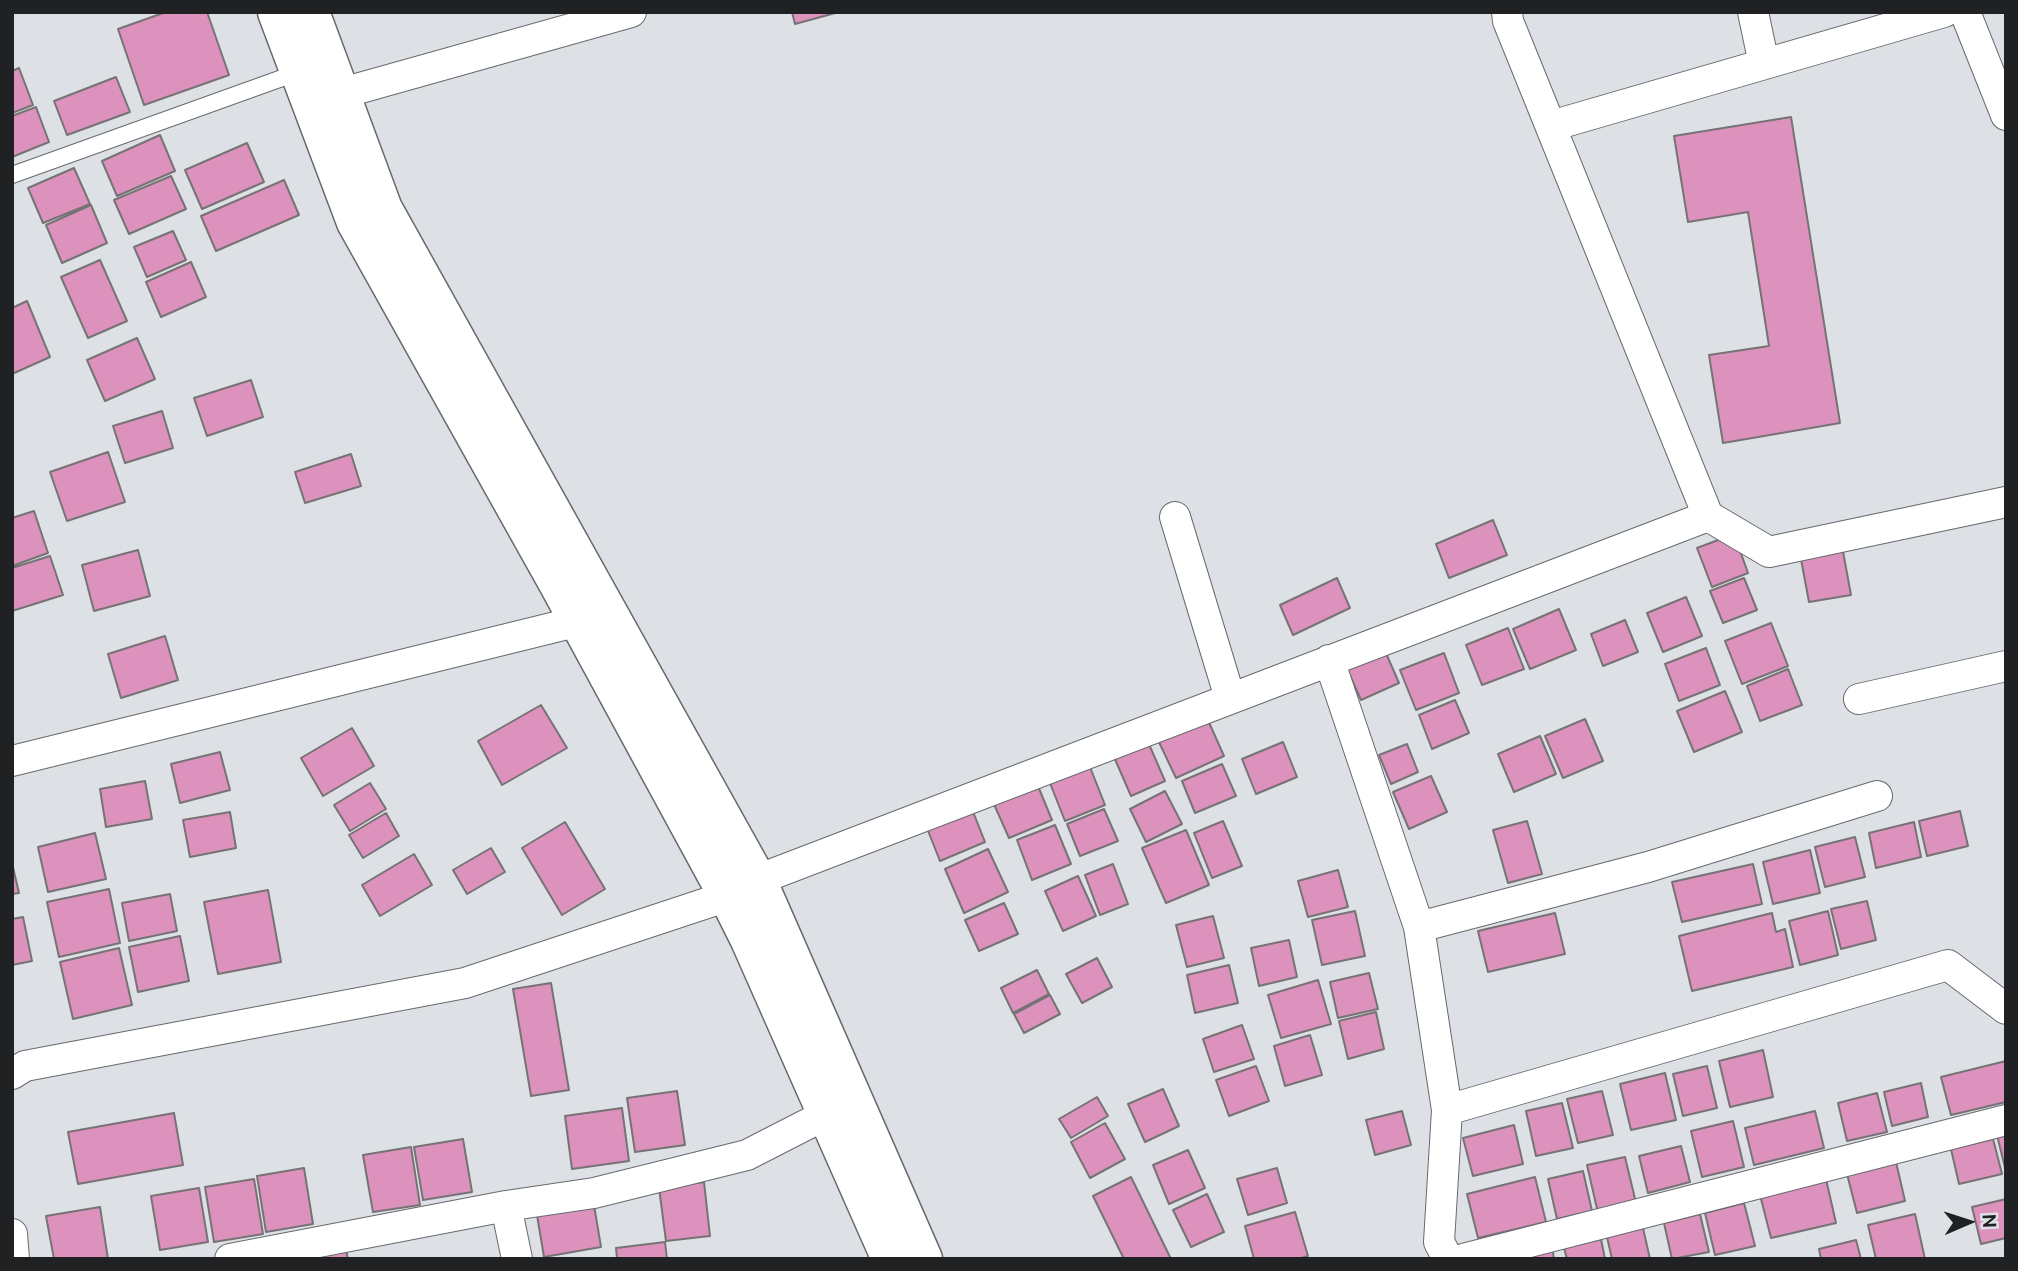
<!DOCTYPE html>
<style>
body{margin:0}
#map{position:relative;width:2018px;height:1271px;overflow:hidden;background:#dde0e4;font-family:Ubuntu,sans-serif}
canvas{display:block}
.frame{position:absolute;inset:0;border:14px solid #202122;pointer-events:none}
.north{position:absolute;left:1934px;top:1187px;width:70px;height:70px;-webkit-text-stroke:5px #dde0e4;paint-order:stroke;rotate:87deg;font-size:19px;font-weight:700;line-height:28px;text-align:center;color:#202122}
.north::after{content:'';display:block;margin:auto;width:24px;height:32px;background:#202122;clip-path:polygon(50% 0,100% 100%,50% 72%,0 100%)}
</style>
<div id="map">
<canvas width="2018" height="1271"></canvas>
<div class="frame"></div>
<div class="north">N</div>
</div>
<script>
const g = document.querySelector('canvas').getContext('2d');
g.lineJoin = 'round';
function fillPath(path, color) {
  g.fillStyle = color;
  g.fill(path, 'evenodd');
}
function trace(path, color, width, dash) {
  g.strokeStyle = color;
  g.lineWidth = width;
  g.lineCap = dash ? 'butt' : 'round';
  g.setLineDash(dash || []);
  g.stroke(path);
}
const building = new Path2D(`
 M 166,12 L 207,12 L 229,75 L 144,105 L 118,29 Z
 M 792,12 L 839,12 L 795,24 Z
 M 19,68 L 33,105 L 12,113 L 12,71 Z
 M 116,77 L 130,112 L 67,135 L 54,101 Z
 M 36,107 L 49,142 L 12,157 L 12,116 Z
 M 1791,117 L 1840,423 L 1723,443 L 1709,355 L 1769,346 L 1748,212 L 1688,222 L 1674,136 Z
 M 160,135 L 175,171 L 117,196 L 102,161 Z
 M 247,143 L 264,182 L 202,209 L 185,170 Z
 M 74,168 L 90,204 L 43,223 L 28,188 Z
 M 171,176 L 186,209 L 129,234 L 114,200 Z
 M 284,180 L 299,215 L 216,251 L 201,216 Z
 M 91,205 L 107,243 L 62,263 L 46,225 Z
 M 173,231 L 186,260 L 147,277 L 134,247 Z
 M 100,260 L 127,321 L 88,338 L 61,277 Z
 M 191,262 L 206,297 L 161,317 L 146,282 Z
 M 27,301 L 50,357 L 12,374 L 12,308 Z
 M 137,338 L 155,379 L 105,401 L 87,360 Z
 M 251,380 L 263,417 L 207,436 L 194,398 Z
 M 162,411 L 173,448 L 125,463 L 113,426 Z
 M 108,452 L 125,502 L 67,521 L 50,472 Z
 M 351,454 L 361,486 L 305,503 L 295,472 Z
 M 34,511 L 48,553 L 12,566 L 12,518 Z
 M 1493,520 L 1507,555 L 1449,578 L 1436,544 Z
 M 1734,534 L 1748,573 L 1712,587 L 1697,548 Z
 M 1842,546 L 1851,595 L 1809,602 L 1800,554 Z
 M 138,550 L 150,596 L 94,611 L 82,565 Z
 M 50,556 L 63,595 L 12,611 L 12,568 Z
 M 1337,578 L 1350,608 L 1293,635 L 1280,605 Z
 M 1744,578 L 1757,610 L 1723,623 L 1710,591 Z
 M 1686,597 L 1702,636 L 1663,652 L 1647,613 Z
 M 1559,609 L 1576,650 L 1530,669 L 1513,629 Z
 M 1625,620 L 1638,652 L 1603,666 L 1591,634 Z
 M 1771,623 L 1788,666 L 1742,684 L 1725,641 Z
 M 1508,628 L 1524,669 L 1482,685 L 1466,645 Z
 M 165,636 L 178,680 L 121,698 L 108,654 Z
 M 1382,644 L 1399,683 L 1361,700 L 1343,660 Z
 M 1706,648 L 1720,685 L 1679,701 L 1665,664 Z
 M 1444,653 L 1459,693 L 1416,710 L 1400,670 Z
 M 1788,669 L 1802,705 L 1760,721 L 1747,686 Z
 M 1725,691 L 1742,732 L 1694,752 L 1677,711 Z
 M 1455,700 L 1469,733 L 1432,749 L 1419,715 Z
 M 541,705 L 567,748 L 502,785 L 478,741 Z
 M 1207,718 L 1224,756 L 1176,778 L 1158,740 Z
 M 1585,719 L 1603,761 L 1563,778 L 1545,736 Z
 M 352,728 L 374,766 L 323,796 L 301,758 Z
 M 1145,735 L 1165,781 L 1131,796 L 1111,750 Z
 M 1540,736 L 1556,774 L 1514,792 L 1498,754 Z
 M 1283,742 L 1297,777 L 1256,794 L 1242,759 Z
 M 1407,744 L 1418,772 L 1391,784 L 1379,755 Z
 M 220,752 L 230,790 L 180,803 L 171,764 Z
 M 1088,762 L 1105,805 L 1065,821 L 1048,778 Z
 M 1222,764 L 1236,796 L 1195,813 L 1182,781 Z
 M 1033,774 L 1052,820 L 1009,838 L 989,793 Z
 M 1431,776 L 1447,812 L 1409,829 L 1393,792 Z
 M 145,781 L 152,819 L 106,827 L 100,789 Z
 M 370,783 L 386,809 L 350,831 L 334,805 Z
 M 1165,791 L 1182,824 L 1146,842 L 1130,809 Z
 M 968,799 L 985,842 L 940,861 L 923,818 Z
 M 1104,809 L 1118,841 L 1080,856 L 1067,824 Z
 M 1960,811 L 1968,846 L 1927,856 L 1919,821 Z
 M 230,812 L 236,848 L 190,857 L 183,820 Z
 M 386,813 L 399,836 L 363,858 L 349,835 Z
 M 1223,821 L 1242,866 L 1212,878 L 1194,833 Z
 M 1527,821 L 1542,874 L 1508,883 L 1493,830 Z
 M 565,822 L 605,889 L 562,915 L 522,848 Z
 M 1914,822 L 1921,857 L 1876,868 L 1869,833 Z
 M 1055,825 L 1071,864 L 1032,880 L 1017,840 Z
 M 1186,830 L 1209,885 L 1166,903 L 1142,848 Z
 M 95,833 L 106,879 L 48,892 L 38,847 Z
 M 1855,837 L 1865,877 L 1825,887 L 1815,847 Z
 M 491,848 L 505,872 L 467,894 L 453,870 Z
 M 988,849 L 1008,892 L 964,913 L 945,869 Z
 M 1810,850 L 1820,893 L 1773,904 L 1763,862 Z
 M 414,854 L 432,885 L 380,916 L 362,885 Z
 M 12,863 L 19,893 L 12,894 Z
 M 1113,864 L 1128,904 L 1100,915 L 1085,875 Z
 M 1753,864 L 1762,904 L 1682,922 L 1672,882 Z
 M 1338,870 L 1348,907 L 1308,917 L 1298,881 Z
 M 1078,876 L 1096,916 L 1063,931 L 1045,891 Z
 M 109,889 L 120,943 L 59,957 L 47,902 Z
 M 268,890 L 281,962 L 218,974 L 204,902 Z
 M 170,894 L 177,931 L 129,941 L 122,903 Z
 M 1867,901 L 1876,940 L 1841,949 L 1831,909 Z
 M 1004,903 L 1018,934 L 979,951 L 965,920 Z
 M 1355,911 L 1365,956 L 1322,965 L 1312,920 Z
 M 1828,911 L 1838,955 L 1800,965 L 1789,921 Z
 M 1555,913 L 1565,954 L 1488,972 L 1478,931 Z
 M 1772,913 L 1776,932 L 1785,929 L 1793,967 L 1692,991 L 1679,936 Z
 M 1213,916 L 1224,958 L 1187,967 L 1176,925 Z
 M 23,917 L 32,961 L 12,965 L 12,919 Z
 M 180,936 L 189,981 L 138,992 L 129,947 Z
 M 1289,940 L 1297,977 L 1259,986 L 1251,948 Z
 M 119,948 L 132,1005 L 73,1019 L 60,962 Z
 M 1097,958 L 1112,987 L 1082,1003 L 1066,974 Z
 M 1229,965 L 1238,1003 L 1195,1013 L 1187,975 Z
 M 1037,970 L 1049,994 L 1013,1013 L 1001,988 Z
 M 1369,973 L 1378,1009 L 1338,1018 L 1330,982 Z
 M 1318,980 L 1331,1024 L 1281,1038 L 1268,995 Z
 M 551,983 L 569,1090 L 531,1096 L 513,989 Z
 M 1050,995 L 1060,1014 L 1024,1033 L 1014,1014 Z
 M 1376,1012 L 1384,1049 L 1348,1059 L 1339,1021 Z
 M 1242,1025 L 1254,1059 L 1214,1072 L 1203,1039 Z
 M 1310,1035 L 1322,1075 L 1285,1086 L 1274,1046 Z
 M 1763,1050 L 1773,1097 L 1730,1107 L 1719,1061 Z
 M 2006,1061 L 2006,1102 L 1951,1115 L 1941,1077 Z
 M 1256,1066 L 1269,1101 L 1229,1116 L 1216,1080 Z
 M 1707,1066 L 1717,1108 L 1683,1116 L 1673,1074 Z
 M 1665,1073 L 1676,1120 L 1631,1130 L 1620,1084 Z
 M 1921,1083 L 1928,1117 L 1892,1126 L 1884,1092 Z
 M 1163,1089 L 1179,1126 L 1145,1142 L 1128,1104 Z
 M 677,1091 L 685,1145 L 635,1152 L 627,1098 Z
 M 1602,1091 L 1613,1135 L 1578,1143 L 1567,1099 Z
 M 1877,1093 L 1887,1132 L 1847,1141 L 1838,1103 Z
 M 1097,1097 L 1108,1116 L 1071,1138 L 1059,1119 Z
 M 1562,1103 L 1573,1148 L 1536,1156 L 1526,1111 Z
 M 622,1108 L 629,1161 L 572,1169 L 565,1116 Z
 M 1402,1111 L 1411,1145 L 1375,1155 L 1366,1120 Z
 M 1815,1111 L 1824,1148 L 1754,1165 L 1745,1128 Z
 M 174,1113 L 183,1165 L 78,1184 L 68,1132 Z
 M 1733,1121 L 1744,1167 L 1702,1177 L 1691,1131 Z
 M 1105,1123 L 1125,1159 L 1090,1178 L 1071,1142 Z
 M 1514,1125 L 1523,1164 L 1473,1176 L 1463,1138 Z
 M 2006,1133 L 2006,1172 L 1997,1135 Z
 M 463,1139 L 472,1192 L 423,1200 L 414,1147 Z
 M 1993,1139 L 2002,1174 L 1959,1184 L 1951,1149 Z
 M 1681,1146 L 1690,1182 L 1648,1193 L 1639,1156 Z
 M 411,1147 L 420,1205 L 373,1212 L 363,1155 Z
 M 1188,1150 L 1205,1188 L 1169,1204 L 1153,1165 Z
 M 1625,1157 L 1636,1203 L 1598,1213 L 1587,1165 Z
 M 1896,1162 L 1905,1201 L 1857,1213 L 1847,1174 Z
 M 304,1168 L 313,1224 L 266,1232 L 257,1176 Z
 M 1277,1168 L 1287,1203 L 1248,1215 L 1237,1179 Z
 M 1583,1171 L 1592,1211 L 1557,1219 L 1548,1179 Z
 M 1131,1177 L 1171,1259 L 1124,1259 L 1093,1196 Z
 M 1535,1177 L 1546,1222 L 1478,1238 L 1467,1194 Z
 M 254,1179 L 263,1234 L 214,1242 L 205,1187 Z
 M 1826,1179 L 1836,1223 L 1771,1238 L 1760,1195 Z
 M 704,1182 L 710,1236 L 666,1241 L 659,1188 Z
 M 199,1188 L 208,1242 L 160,1250 L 151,1196 Z
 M 1207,1194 L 1224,1232 L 1191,1247 L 1173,1210 Z
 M 593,1199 L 601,1247 L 544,1257 L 536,1209 Z
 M 2006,1199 L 2006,1238 L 1981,1244 L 1972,1207 Z
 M 1744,1203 L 1755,1246 L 1715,1255 L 1705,1213 Z
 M 100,1207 L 108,1259 L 54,1259 L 46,1216 Z
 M 1295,1212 L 1308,1256 L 1298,1259 L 1254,1259 L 1245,1226 Z
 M 1700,1214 L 1709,1252 L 1672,1259 L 1664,1223 Z
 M 1915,1214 L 1925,1259 L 1876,1259 L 1868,1225 Z
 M 1643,1228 L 1650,1259 L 1612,1259 L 1607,1237 Z
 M 1601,1239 L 1605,1259 L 1567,1259 L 1564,1248 Z
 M 1856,1240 L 1861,1259 L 1821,1259 L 1819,1249 Z
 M 665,1242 L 667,1259 L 617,1259 L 616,1248 Z
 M 1552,1247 L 1554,1259 L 1504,1259 Z
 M 346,1250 L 348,1259 L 311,1259 L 311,1255 Z`);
fillPath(building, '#dd92be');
trace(building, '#777375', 2);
const service = new Path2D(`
 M 12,175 L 299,72`);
const minor = new Path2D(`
 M 1753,12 L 1764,64
 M 1965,12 L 2006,115
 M 321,99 L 631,12
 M 1551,126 L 1944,12
 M 1708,516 L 1769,552 L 2006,502
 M 1175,517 L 1230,698
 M 1329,660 L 1419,927 L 1447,1110 L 1439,1242 L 1448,1259
 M 1859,699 L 2006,666
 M 12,761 L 600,616
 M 1419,927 L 1648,867 L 1877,796
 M 12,1074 L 25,1066 L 465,983 L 728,896 L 757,880 L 1708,516 L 1508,21 L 1507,12
 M 1447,1110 L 1948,965 L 2006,1009
 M 506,1206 L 517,1259
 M 12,1234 L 14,1259
 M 230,1259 L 506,1206 L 594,1193 L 747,1155 L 827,1114
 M 1463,1259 L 2006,1120`);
const secondary = new Path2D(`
 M 277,12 L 356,222 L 559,585 L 728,896 L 750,940 L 891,1259
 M 310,12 L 383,209 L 757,880 L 923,1259`);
trace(service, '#676a6d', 18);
trace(minor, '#676a6d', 32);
trace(secondary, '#676a6d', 41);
trace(service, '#fff', 16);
trace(minor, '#fff', 30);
trace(secondary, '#fff', 38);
</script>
